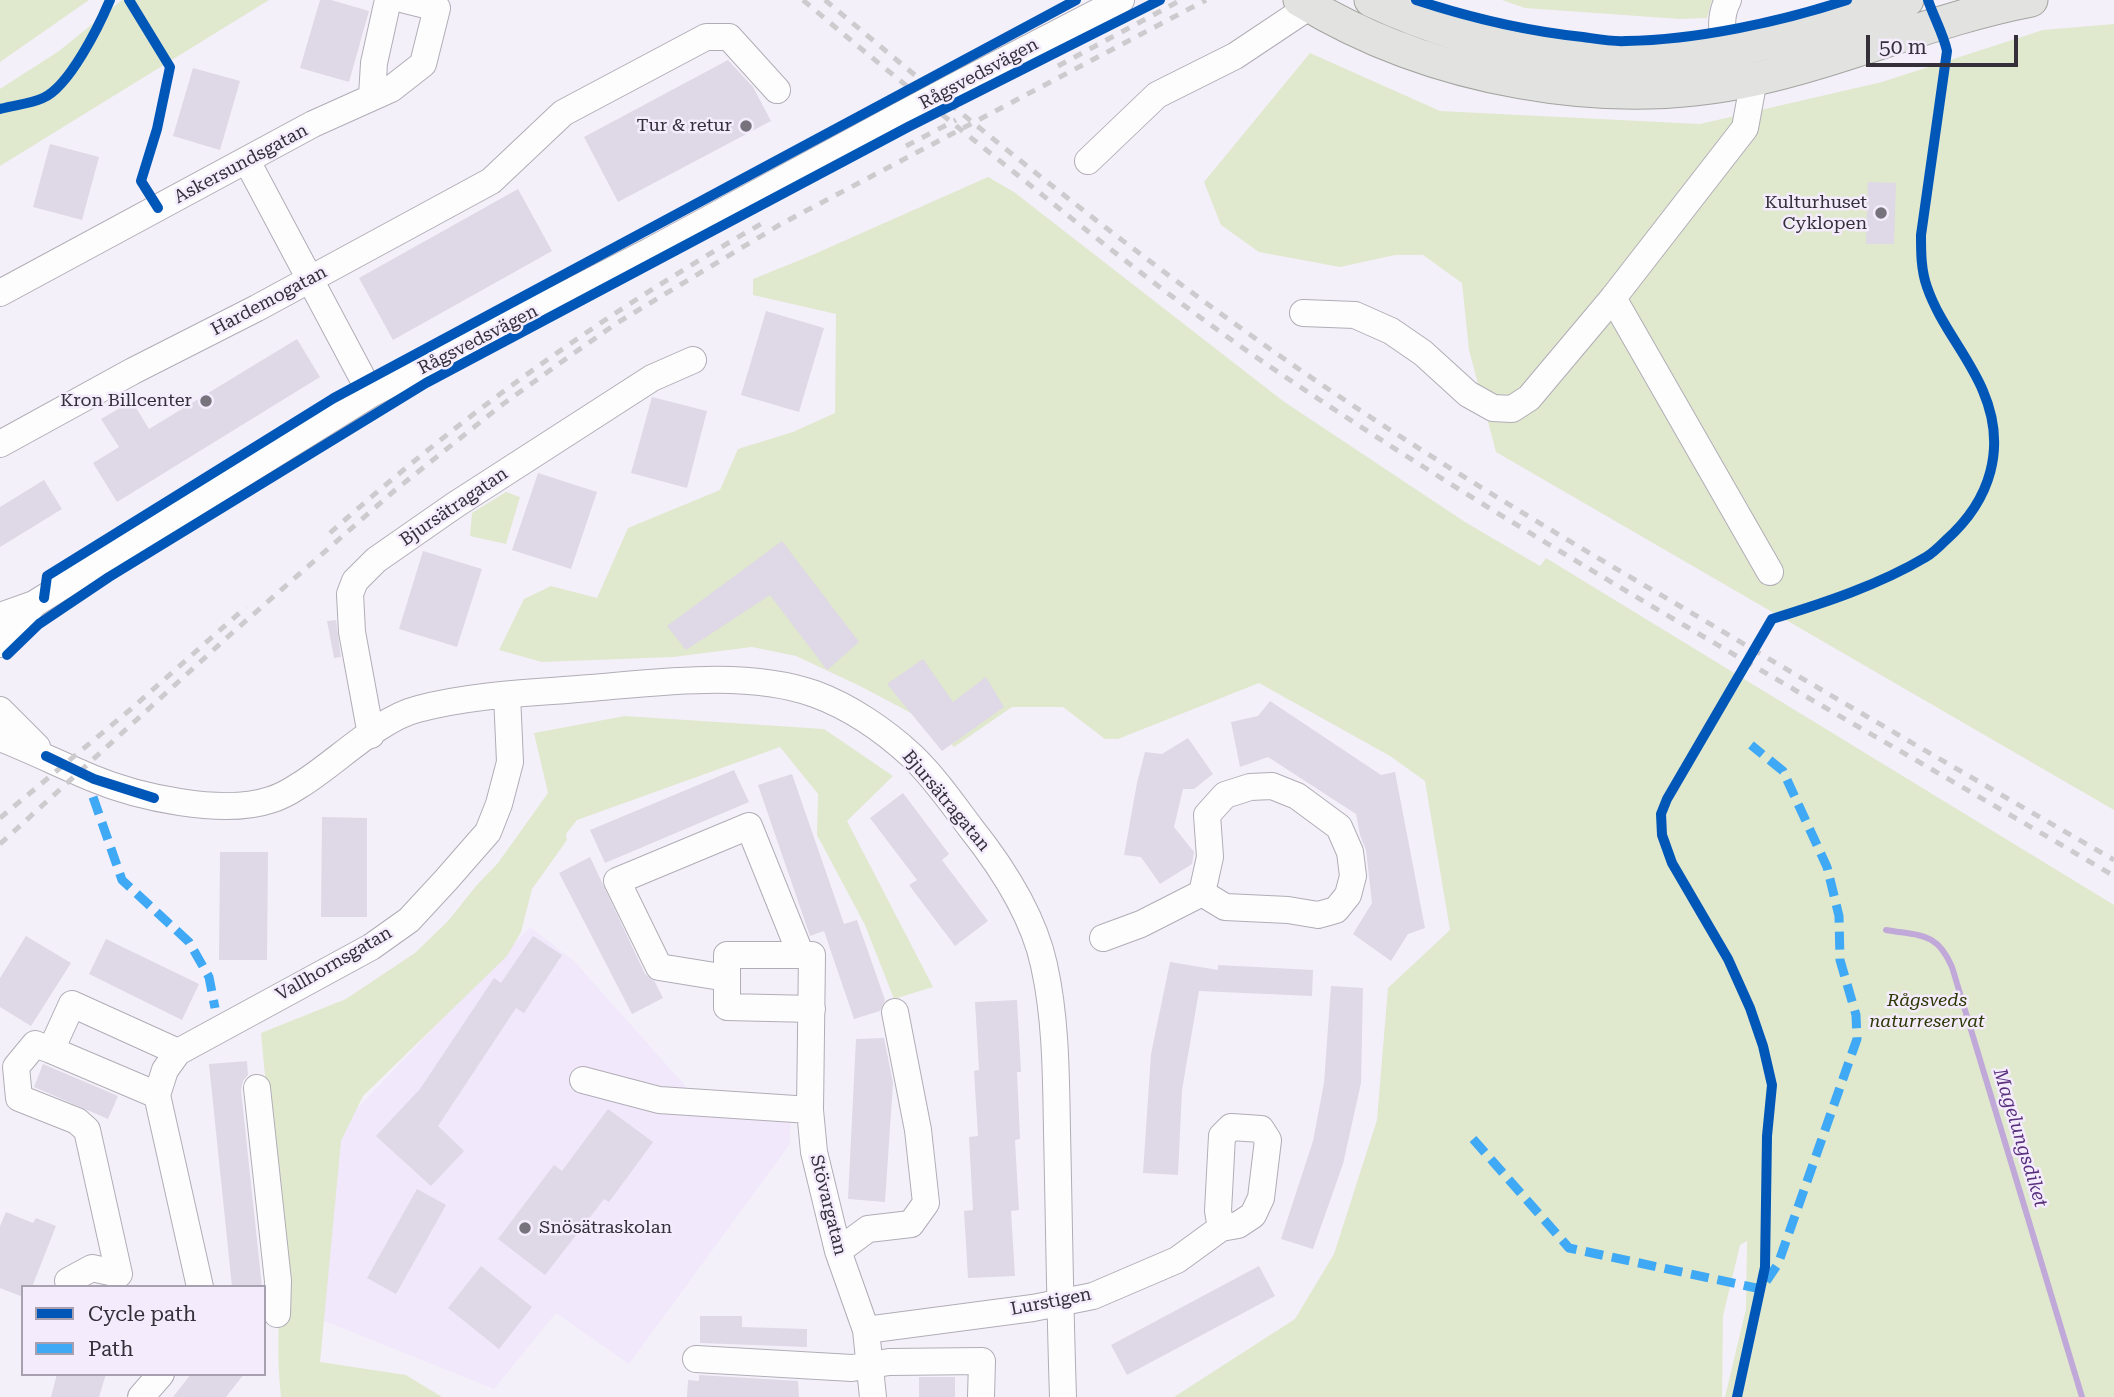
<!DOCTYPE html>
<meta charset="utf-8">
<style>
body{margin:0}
#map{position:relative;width:2114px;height:1397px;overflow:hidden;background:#f4f0f9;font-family:"Roboto Serif",serif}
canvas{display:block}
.legend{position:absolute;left:21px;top:1285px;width:245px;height:91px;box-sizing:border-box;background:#f4ecfd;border:2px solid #a7a0af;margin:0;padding:9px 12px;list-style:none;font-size:21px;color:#342f39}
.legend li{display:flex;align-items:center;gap:14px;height:35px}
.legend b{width:35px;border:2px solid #a7a0af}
.scale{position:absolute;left:1866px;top:35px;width:152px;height:32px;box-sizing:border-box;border:4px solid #342f39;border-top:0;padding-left:9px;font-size:21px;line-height:24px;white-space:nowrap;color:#342f39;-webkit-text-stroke:5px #f4ecfd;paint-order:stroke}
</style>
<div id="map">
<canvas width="2114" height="1397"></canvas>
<ul class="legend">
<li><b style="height:9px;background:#0057b8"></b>Cycle path</li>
<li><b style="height:9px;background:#3fa9f5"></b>Path</li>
</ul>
<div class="scale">50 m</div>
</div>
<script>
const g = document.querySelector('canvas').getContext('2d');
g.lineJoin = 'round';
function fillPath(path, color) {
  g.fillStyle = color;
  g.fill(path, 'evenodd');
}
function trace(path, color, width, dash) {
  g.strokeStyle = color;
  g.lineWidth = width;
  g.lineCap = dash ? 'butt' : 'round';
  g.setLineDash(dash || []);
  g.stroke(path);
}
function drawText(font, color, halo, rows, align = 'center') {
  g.font = font + ' "Roboto Serif",serif';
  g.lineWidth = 5;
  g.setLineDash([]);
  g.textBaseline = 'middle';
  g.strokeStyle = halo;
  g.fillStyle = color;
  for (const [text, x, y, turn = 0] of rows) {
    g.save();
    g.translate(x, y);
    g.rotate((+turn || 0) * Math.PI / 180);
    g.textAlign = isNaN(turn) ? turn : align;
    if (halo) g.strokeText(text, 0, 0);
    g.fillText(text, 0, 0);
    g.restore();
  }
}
fillPath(new Path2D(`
 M 530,927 L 574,961 L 690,1091 L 791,1099 L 790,1144 L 629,1364 L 556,1313 L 494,1389 L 317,1318 L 327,1140 Z`), '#f1e8fb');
fillPath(new Path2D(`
 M 0,0 L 89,0 L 0,62 Z
 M 122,0 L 269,0 L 0,166 L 0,89 L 59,51 Z
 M 1502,0 L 1712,0 L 1707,18 L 1680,19 L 1525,8 Z
 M 2114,24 L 2114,810 L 1496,452 L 1469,350 L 1462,283 L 1423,255 L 1395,255 L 1340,267 L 1259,252 L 1221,225 L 1204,182 L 1310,53 L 1440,111 L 1700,124 L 1882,82 L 2043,30 Z
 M 988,177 L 1014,192 L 1283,401 L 1465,522 L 1540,566 L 1546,558 L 2114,905 L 2114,1397 L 1725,1397 L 1746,1309 L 1747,1241 L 1740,1245 L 1723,1316 L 1722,1397 L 1174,1397 L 1295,1319 L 1334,1254 L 1377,1120 L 1388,988 L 1450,930 L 1425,781 L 1390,756 L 1259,683 L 1118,739 L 1105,739 L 1063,707 L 1012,707 L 954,747 L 926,721 L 860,686 L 796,656 L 752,647 L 673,657 L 542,662 L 499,650 L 524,599 L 551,586 L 597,598 L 628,528 L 720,490 L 738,449 L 793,432 L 835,413 L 836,314 L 753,295 L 753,279 L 810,256 Z
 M 506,492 L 520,497 L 506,544 L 470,536 L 472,513 Z
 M 625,716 L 824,729 L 893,776 L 847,821 L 933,987 L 894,999 L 865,925 L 817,835 L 818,794 L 780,747 L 577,820 L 566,834 L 567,840 L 532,889 L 521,932 L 507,956 L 363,1096 L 341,1141 L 320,1362 L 406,1375 L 442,1397 L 281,1397 C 277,1359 277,1317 284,1279 L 261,1033 L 346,999 L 415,953 L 448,921 L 476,886 L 498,863 L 548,793 L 534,733 Z`), '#e0e8ce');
trace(new Path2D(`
 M 1886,930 C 1921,936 1937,932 1952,967 L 2082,1397`), '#c0a9d8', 6);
fillPath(new Path2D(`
 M 320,0 L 331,0 L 369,11 L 349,82 L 300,68 Z
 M 728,60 L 753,87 L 771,121 L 618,202 L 584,137 Z
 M 193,68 L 240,81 L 220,150 L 173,136 Z
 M 50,144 L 99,157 L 82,220 L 33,207 Z
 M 1868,182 L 1896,183 L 1894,244 L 1866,244 Z
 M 518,189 L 552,251 L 393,340 L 359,278 Z
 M 766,311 L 824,328 L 799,412 L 741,395 Z
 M 297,339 L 320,377 L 117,502 L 93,463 L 119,447 L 101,419 L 132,401 L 149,429 Z
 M 652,397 L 707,411 L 687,488 L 631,473 Z
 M 538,473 L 597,492 L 571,569 L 512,550 Z
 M 44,480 L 62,509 L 0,547 L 0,507 Z
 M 782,541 L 859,642 L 827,670 L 770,595 L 686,650 L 667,626 Z
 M 423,551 L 482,569 L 457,647 L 399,629 Z
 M 336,620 L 341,657 L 334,658 L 327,621 Z
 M 923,659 L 953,702 L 986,677 L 1004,707 L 942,751 L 887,684 Z
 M 1270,701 L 1381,775 L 1395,772 L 1425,928 L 1408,934 L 1391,961 L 1353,934 L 1372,903 L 1366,850 L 1360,835 L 1356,814 L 1268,757 L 1240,767 L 1231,722 L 1258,716 Z
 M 1188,738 L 1213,774 L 1194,789 L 1183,789 L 1174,827 L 1194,852 L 1192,864 L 1160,884 L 1141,857 L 1124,855 L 1137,783 L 1145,752 L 1162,754 Z
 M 734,770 L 749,802 L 605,863 L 590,830 Z
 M 792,774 L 844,924 L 857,920 L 885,1000 L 880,1011 L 854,1019 L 824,931 L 810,936 L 758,785 Z
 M 903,793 L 949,854 L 942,860 L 988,921 L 955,946 L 909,885 L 917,880 L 870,818 Z
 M 322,817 L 367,818 L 367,917 L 321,917 Z
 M 220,852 L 268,852 L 267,960 L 219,960 Z
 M 590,857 L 645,974 L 655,982 L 663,998 L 632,1014 L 559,873 Z
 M 26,936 L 71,963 L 31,1026 L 0,1007 L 0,978 Z
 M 533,936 L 562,955 L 524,1013 L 516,1008 L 438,1126 L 464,1151 L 431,1186 L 376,1136 L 420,1089 L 494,978 L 501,983 Z
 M 106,939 L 199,984 L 182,1020 L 89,974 Z
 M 1170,962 L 1218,970 L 1218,965 L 1313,970 L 1312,996 L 1199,991 L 1182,1090 L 1178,1175 L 1143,1173 L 1151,1054 Z
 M 1331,986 L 1363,988 L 1361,1083 L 1343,1164 L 1313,1249 L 1281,1239 L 1313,1141 L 1324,1083 Z
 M 1017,1000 L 1021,1072 L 1017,1072 L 1020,1139 L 1015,1140 L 1019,1210 L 1011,1211 L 1015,1276 L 968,1278 L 964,1211 L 973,1210 L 969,1137 L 978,1136 L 974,1071 L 979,1070 L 975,1002 Z
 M 884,1038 L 893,1083 L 885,1202 L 848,1199 L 856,1039 Z
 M 247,1061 L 248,1075 L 243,1081 L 241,1090 L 262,1287 L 232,1287 L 209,1064 Z
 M 43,1064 L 118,1096 L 108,1119 L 34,1087 Z
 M 608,1109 L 653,1142 L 609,1202 L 604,1199 L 545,1275 L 498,1239 L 554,1165 L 562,1171 Z
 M 417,1189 L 446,1205 L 396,1294 L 367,1278 Z
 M 6,1212 L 33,1223 L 36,1218 L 56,1226 L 32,1287 L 23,1287 L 23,1297 L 0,1288 L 0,1226 Z
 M 481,1266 L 532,1307 L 499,1349 L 448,1308 Z
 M 1259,1266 L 1275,1296 L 1127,1375 L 1111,1345 Z
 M 700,1316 L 742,1316 L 742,1327 L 807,1329 L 807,1347 L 700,1343 Z
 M 57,1374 L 106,1374 L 99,1397 L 51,1397 Z
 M 191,1374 L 244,1374 L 226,1397 L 173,1397 Z
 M 699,1375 L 798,1381 L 799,1397 L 687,1397 L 688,1380 L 699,1381 Z
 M 919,1377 L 955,1377 L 955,1397 L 919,1397 Z`), '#dfd8e6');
const minor = new Path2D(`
 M 1726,52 C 1722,33 1719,17 1728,0
 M 963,82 L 1121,0
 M 372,96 L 374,63 L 388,0
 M 247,161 L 371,394
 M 1088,161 L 1157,95 L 1235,56 L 1310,6
 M 0,293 L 313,124 L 391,89 L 423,64 L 437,8 L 405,0
 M 1613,298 L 1770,572
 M 1303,313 L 1355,315 L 1391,331 L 1423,353 L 1468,394 L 1493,408 L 1512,409 L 1529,398 L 1613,298 L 1745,128 L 1754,79
 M 0,444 L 133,371 L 257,308 L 491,181 L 563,113 L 706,37 L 729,37 L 777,90
 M 0,616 L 34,604 L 371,394 L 650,251 L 901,115
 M 0,644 L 34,604
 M 0,710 L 37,747
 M 371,735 L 352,632 L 350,594 L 355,581 L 376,560 L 455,505 L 652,378 L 693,360
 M 0,738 C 31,750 61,765 92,778 C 137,797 223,816 270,800 C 281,797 291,791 300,785 C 336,763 378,719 418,709 C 474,694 534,693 591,688 C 660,682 749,670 815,694 C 850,707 885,731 912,756 C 934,777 952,803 970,827 C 1002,867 1033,914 1044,965 C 1056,1019 1056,1075 1057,1131 C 1059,1220 1060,1308 1063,1397
 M 1103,938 L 1141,924 L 1202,893 L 1210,857 L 1207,815 L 1225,795 L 1250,787 L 1272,786 L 1297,796 L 1339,827 L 1350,852 L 1353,876 L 1348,895 L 1336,910 L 1318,915 L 1288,910 L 1225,907 L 1202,893
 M 727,978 L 659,967 L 617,881 L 749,826 L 801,955
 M 812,1009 L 727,1007 L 727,955 L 812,955 L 810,1110 L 814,1152 L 838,1251 L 866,1330 L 873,1397
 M 51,1050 L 35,1044 L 16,1067 L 19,1098 L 77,1121 L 87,1130 L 119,1274 L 92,1268 L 68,1281
 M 583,1080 L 659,1100 L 810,1110
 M 257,1088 L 278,1281 L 277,1314
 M 157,1095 L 51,1050 L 72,1004 L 178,1052
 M 838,1251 L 868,1229 L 911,1224 L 926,1203 L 918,1130 L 895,1012
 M 200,1287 L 157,1095 L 165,1070 L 178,1052 L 371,947 L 409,920 L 446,880 L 488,832 L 499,804 L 510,762 L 507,695
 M 866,1330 L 1033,1308 L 1093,1296 L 1177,1260 L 1221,1228 L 1238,1225 L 1253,1215 L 1261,1198 L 1268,1140 L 1261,1129 L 1231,1127 L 1222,1136 L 1218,1211 L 1221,1228
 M 696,1359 L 852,1368 L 889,1362 L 982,1361 L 981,1397
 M 141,1397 L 161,1374`);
const major = new Path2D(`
 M 1300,0 C 1429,79 1607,113 1755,79 C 1849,58 1937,18 2031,0
 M 1371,0 C 1479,51 1610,74 1728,51 C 1789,39 1848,19 1907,0`);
trace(minor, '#b1adb6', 28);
trace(major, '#a3a4a0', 35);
trace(minor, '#fdfdfe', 26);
trace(major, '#e2e3e0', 33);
trace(new Path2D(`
 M 803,0 C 876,62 950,121 1025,181 C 1107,247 1190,313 1278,372 C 1548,554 1834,710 2114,876
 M 825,0 C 972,124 1122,245 1280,356 C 1412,448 1551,531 1690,612 C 1831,696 1972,778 2114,860
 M 1058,66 L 1181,0
 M 906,146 L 956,120
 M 330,533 C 466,412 603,314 761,224
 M 0,818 L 131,709 L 246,607
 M 0,844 L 232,633 L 394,491 L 503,404 L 560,363 L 617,323 L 781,224 L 1206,0`), '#cdcbce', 5, [9, 9]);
const minorBridge = new Path2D(`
 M 901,115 L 963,82`);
trace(minorBridge, '#b1adb6', 28, []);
trace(minorBridge, '#fdfdfe', 26);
trace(new Path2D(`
 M 93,797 L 122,880 L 189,942 L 209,977 L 215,1008
 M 1473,1139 L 1569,1248 L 1761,1289 L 1778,1264 L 1857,1039 L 1856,1015 L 1840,960 L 1839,916 L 1827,867 L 1783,771 L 1751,745`), '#3fa9f5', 9, [18, 9]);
trace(new Path2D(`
 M 129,0 L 170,67 L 157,129 L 141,181 L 158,208
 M 1416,0 C 1471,18 1525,31 1583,37 C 1597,39 1612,42 1626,41 C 1696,40 1780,22 1847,0
 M 0,109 C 14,105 30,104 43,98 C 69,87 99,26 110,0
 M 44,598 L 47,576 L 334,398 L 1076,0
 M 7,655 L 39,624 L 109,577 L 426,383 L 908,127 L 1160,0
 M 46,756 L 94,779 L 154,798
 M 1737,1397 L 1765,1267 L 1767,1136 L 1772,1085 L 1763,1046 L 1750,1008 L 1728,959 L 1672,863 L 1662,835 L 1661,814 L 1667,799 L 1772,619 C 1824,603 1879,585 1926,557 C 1933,553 1940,546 1946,540 C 1991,500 2007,447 1983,391 C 1968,355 1940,325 1927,287 C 1921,270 1921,253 1921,235 L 1947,51 C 1943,33 1934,18 1928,0`), '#0057b8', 10);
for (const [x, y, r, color] of [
 [746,126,7,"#77737c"],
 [1881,213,7,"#77737c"],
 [206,401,7,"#77737c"],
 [525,1228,7,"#77737c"]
]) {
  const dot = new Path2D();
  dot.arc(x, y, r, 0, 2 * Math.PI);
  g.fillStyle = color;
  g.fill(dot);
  trace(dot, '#f4ecfd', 2.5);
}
drawText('18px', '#342f39', '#f4ecfd', [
 ["Rågsvedsvägen",979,74,-28],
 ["Askersundsgatan",241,164,-28],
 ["Hardemogatan",269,301,-28],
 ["Rågsvedsvägen",478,340,-27],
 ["Bjursätragatan",454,507,-34],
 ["Bjursätragatan",946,801,50],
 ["Vallhornsgatan",334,964,-30],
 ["Stövargatan",828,1205,76],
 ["Lurstigen",1051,1302,-11]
]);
drawText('18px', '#342f39', '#f4ecfd', [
 ["Tur & retur",732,126],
 ["Kulturhuset",1867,203],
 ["Cyklopen",1867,224],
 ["Kron Billcenter",192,401],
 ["Snösätraskolan",539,1228,"left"]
], 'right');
drawText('italic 18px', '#2b3802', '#f4ecfd', [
 ["Rågsveds",1927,1001],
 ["naturreservat",1927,1022]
]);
drawText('italic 19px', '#5b317e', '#f4ecfd', [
 ["Magelungsdiket",2020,1138,73]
]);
</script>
